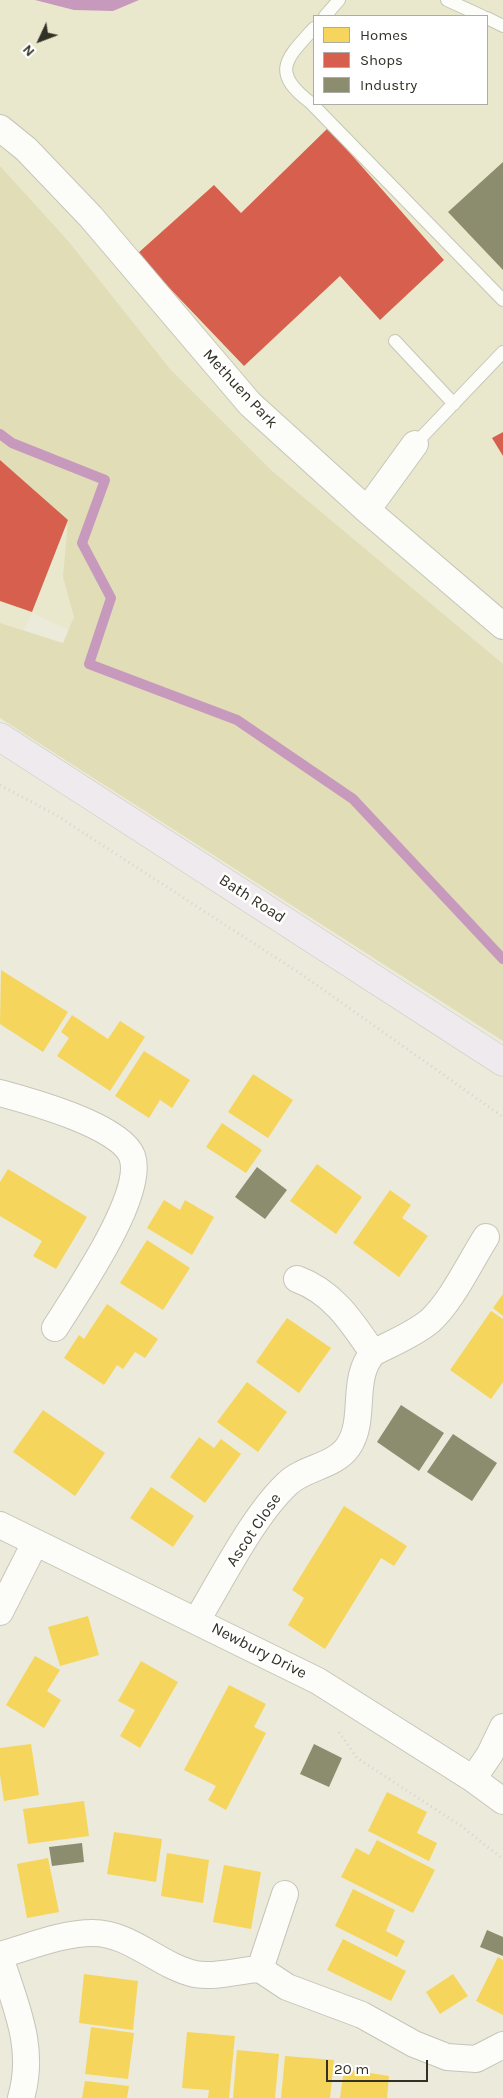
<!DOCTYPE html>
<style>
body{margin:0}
#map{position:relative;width:503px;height:2098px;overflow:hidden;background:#eceada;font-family:Karla,sans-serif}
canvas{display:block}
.legend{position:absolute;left:313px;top:15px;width:175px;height:90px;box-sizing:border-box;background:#fff;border:1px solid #adada8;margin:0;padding:6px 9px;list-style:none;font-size:15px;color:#323126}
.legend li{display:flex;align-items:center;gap:10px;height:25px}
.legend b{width:25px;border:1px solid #adada8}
.north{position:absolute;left:15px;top:15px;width:50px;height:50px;-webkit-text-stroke:4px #fff;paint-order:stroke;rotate:227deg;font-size:14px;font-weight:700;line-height:20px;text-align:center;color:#323126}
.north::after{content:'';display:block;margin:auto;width:18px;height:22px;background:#323126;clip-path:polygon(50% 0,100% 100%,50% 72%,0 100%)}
.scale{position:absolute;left:326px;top:2060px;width:102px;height:22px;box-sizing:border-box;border:2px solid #323126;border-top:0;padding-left:6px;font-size:15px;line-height:18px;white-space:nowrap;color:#323126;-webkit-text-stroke:4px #fff;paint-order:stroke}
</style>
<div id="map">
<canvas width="503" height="2098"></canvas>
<ul class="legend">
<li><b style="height:14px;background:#f6d55c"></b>Homes</li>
<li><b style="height:14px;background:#d6604d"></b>Shops</li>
<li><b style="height:14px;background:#8c8c6e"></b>Industry</li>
</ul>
<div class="north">N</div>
<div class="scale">20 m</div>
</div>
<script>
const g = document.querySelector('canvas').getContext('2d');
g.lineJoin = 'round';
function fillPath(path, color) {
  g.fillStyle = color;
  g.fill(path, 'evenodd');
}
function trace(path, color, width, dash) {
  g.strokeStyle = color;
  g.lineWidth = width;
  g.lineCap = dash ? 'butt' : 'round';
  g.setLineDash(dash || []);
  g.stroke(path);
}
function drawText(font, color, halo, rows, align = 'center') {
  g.font = font + ' Karla,sans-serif';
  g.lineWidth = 5;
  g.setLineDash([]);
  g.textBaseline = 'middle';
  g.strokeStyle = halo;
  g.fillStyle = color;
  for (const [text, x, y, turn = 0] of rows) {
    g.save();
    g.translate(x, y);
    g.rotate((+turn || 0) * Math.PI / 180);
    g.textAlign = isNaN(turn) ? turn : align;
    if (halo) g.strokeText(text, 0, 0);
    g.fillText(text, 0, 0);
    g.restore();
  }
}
fillPath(new Path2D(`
 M 0,0 L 503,0 L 503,831 L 32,613 L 23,631 L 0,623 ZM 314,16 L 487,16 L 487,104 L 314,104 Z`), '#eae8cc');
fillPath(new Path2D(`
 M 0,166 L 69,242 L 170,369 L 272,471 L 503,664 L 503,1041 L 0,718 L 0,623 L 63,643 L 74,617 L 63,577 L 68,520 L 0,460 Z`), '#e1ddb7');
fillPath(new Path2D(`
 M 35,0 L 139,0 L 113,11 L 74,10 Z`), '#c699bd');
fillPath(new Path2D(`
 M 1,970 L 68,1012 L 43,1052 L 0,1024 Z
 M 72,1015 L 108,1039 L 120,1021 L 145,1037 L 110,1091 L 57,1056 L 69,1038 L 61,1032 Z
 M 144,1051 L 190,1080 L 172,1108 L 160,1100 L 149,1118 L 115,1096 Z
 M 253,1074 L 293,1100 L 268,1138 L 228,1112 Z
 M 222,1123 L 262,1150 L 246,1173 L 206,1147 Z
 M 317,1164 L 362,1197 L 336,1234 L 290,1201 Z
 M 8,1169 L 87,1217 L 56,1269 L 33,1256 L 42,1241 L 0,1216 L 0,1182 Z
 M 390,1190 L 411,1205 L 402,1218 L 428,1236 L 399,1277 L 353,1243 Z
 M 164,1200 L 180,1210 L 185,1200 L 214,1217 L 192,1255 L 147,1228 Z
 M 147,1240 L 190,1268 L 163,1310 L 120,1283 Z
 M 503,1294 L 503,1316 L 493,1308 Z
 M 107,1304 L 158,1339 L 145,1358 L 135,1352 L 123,1369 L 117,1365 L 104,1385 L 64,1358 L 79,1335 L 84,1339 Z
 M 491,1311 L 503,1319 L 503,1382 L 491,1399 L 450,1370 Z
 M 287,1318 L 331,1348 L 299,1393 L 256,1362 Z
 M 247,1382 L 287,1412 L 258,1452 L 217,1422 Z
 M 43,1410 L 105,1453 L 75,1496 L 13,1452 Z
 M 199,1437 L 214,1448 L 221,1439 L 241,1454 L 205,1503 L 170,1477 Z
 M 151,1487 L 194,1516 L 173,1547 L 130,1518 Z
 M 344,1506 L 407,1546 L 394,1566 L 381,1558 L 325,1649 L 288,1625 L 304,1598 L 292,1590 Z
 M 88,1616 L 99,1655 L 60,1666 L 48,1627 Z
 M 35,1656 L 60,1670 L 47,1691 L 61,1700 L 44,1728 L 6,1705 Z
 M 141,1661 L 178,1682 L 140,1748 L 120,1736 L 135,1710 L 118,1701 Z
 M 229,1685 L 266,1704 L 254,1727 L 266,1733 L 226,1810 L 208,1800 L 216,1786 L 184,1770 Z
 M 31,1744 L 39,1795 L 4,1801 L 0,1775 L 0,1748 Z
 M 387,1792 L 427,1812 L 417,1833 L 437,1843 L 429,1861 L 368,1831 Z
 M 84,1801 L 89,1836 L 28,1844 L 23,1809 Z
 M 114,1832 L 162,1839 L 156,1882 L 107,1874 Z
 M 377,1840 L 435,1870 L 413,1913 L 341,1877 L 356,1848 L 369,1855 Z
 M 167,1853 L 209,1860 L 203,1903 L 161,1896 Z
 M 48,1858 L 59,1912 L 27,1918 L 17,1864 Z
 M 224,1865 L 261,1872 L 251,1929 L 213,1922 Z
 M 353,1889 L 395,1910 L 386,1931 L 405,1941 L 397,1957 L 335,1926 Z
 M 343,1939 L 406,1971 L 391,2001 L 327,1970 Z
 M 498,1957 L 503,1960 L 503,2015 L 476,2001 Z
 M 84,1974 L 138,1981 L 133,2030 L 79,2023 Z
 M 453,1974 L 468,1996 L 440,2014 L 426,1992 Z
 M 91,2027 L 134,2033 L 128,2079 L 85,2074 Z
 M 187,2032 L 235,2036 L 229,2098 L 208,2098 L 209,2090 L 182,2088 Z
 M 237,2050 L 279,2054 L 275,2098 L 233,2098 Z
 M 285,2056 L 334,2060 L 330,2098 L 281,2098 Z
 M 344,2069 L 389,2076 L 387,2098 L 340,2098 Z
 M 85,2081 L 129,2086 L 127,2098 L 82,2098 Z`), '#f6d55c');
fillPath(new Path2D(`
 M 328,128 L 444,260 L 380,320 L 340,276 L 244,366 L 137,254 L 214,185 L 241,213 Z
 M 503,432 L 503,456 L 492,438 Z
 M 0,460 L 68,520 L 32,612 L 0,601 Z`), '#d6604d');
fillPath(new Path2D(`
 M 503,162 L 503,270 L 448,212 Z
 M 257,1167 L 287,1190 L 265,1219 L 235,1197 Z
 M 401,1405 L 444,1433 L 419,1471 L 377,1442 Z
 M 453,1434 L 497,1463 L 472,1501 L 427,1472 Z
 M 314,1744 L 342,1758 L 329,1787 L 300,1774 Z
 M 82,1843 L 84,1862 L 52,1866 L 49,1847 Z
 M 487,1930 L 503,1937 L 503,1956 L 480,1947 Z`), '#8c8c6e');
trace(new Path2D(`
 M 0,434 L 12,443 L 105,480 L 82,543 L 111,598 L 89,664 L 237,720 L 353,799 L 503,959`), '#c699bd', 10);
const lane = new Path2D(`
 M 447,0 L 482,16
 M 325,16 L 339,0
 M 487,18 L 503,26
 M 314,28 C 286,59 270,72 311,103 L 503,300
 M 395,341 L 454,404
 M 415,444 L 503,352`);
const street = new Path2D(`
 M 0,128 L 26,149 L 91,217 L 250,404 L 367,510 L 503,626
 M 367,510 L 415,444
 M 0,1093 C 30,1101 121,1126 132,1156 C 146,1194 76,1294 55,1328
 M 297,1279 C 333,1292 352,1322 373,1353
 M 0,1525 L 318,1681 L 473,1779 L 503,1801
 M 0,1612 L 35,1543
 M 197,1620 C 222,1579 253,1516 287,1484 C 304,1467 334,1467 348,1447 C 367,1420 350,1379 373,1353 C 392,1343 413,1335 430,1321 C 452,1301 470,1262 486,1237
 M 473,1779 L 490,1754 L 503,1727
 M 0,1955 C 29,1947 62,1933 93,1933 C 131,1933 159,1966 195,1974 C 216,1978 239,1970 260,1969 L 287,1987 L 362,2015 L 414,2044 L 447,2057 L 476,2059 L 503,2045
 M 0,1957 C 15,2005 36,2047 21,2098
 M 260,1969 L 285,1894`);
const primary = new Path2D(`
 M 0,737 L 503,1062`);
trace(lane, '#c6c5b8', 14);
trace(street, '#c6c5b8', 28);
trace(primary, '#c7c7be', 29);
trace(new Path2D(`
 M 0,785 L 56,815 L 304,976 L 503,1117
 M 339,1732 L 357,1758 L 461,1826 L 503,1859`), '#d5d5d0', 3, [1, 4]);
trace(lane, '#fcfcf9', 12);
trace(street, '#fcfcf9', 26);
trace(primary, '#efeaed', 28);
drawText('16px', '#323126', '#fff', [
 ["Methuen Park",240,389,47],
 ["Bath Road",252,899,33],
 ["Ascot Close",254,1530,-56],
 ["Newbury Drive",259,1651,27]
]);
</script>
